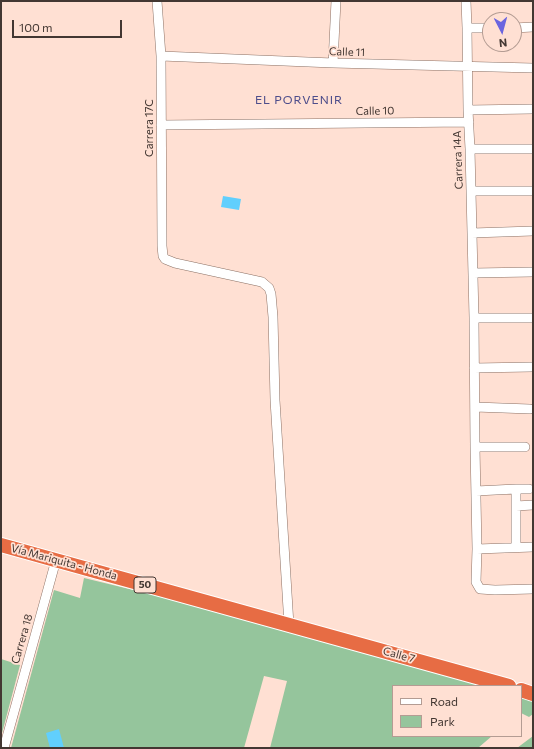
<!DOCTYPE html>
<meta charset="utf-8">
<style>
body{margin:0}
#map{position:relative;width:534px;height:749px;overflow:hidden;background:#ffe0d3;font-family:Commissioner,sans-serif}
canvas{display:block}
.frame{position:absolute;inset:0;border:2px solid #433732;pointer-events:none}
.legend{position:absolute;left:392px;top:685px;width:130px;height:52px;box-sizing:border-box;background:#ffe0d3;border:1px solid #b49c93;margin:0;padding:5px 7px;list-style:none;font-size:12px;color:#433732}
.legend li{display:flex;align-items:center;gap:8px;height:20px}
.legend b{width:20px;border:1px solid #b49c93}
.north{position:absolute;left:482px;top:12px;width:40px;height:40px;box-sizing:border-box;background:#ffe0d3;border:1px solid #b49c93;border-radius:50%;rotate:174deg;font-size:11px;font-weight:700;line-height:16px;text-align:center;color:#433732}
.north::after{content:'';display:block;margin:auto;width:14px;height:18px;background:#6b65df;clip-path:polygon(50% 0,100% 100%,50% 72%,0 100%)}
.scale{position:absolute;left:12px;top:20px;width:110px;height:18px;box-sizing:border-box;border:2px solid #433732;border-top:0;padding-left:5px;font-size:12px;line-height:14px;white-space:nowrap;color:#433732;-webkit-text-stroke:3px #ffe0d3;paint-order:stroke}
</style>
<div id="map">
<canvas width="534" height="749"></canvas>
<div class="frame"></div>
<ul class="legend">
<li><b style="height:5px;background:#fff"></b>Road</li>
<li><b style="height:11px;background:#95c59c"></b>Park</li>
</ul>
<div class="north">N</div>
<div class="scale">100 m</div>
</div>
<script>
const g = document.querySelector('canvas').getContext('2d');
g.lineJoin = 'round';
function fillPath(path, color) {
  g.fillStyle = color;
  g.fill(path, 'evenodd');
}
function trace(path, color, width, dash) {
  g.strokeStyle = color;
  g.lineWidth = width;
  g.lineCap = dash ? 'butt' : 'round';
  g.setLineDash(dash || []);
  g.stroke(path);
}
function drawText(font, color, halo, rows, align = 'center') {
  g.font = font + ' Commissioner,sans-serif';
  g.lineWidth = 3.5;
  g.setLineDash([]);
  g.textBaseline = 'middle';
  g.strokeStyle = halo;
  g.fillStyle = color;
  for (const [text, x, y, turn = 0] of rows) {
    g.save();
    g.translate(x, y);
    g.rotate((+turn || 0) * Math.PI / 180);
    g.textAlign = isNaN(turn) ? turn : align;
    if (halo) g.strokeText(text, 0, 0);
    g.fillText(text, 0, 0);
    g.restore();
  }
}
fillPath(new Path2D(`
 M 84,578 L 191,604 L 490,686 L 393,686 L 393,736 L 492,736 L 478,748 L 270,748 L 287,681 L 264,676 L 244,748 L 11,748 L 54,590 L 80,598 Z
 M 1,659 L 20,665 L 1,737 Z
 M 521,695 L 533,698 L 533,714 L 529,717 L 521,713 Z
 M 533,736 L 533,748 L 517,748 Z`), '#95c59c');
fillPath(new Path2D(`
 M 223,196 L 241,199 L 239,210 L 221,207 Z
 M 59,729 L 64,748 L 50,748 L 46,733 Z`), '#61cffd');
const minor = new Path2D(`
 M 157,1 L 161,56 L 162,246 L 163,256 L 165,259 L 175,263 L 262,282 L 269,288 L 271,294 L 273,317 L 275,400 L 289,625
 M 466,1 L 467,28 L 468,110 L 470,149 L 474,318 L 475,447 L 477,549 L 476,582 L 480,589 L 495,590 L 533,589
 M 467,28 L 490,28
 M 514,28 L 533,27
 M 161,56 L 333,63 L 533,68
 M 333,63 L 336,1
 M 468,110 L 533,109
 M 161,125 L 469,122
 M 470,149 L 533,149
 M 471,191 L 533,191
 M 472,233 L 533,231
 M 473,273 L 533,272
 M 474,318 L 533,318
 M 474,368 L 532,367
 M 475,407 L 530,409
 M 475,447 L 525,447
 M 516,489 L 529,489
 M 476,491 L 516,489 L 516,547
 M 516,506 L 533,505
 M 477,549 L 533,547
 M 4,748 L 56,560`);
const highway = new Path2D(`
 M 1,545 L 509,686
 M 521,690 L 533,694`);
trace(minor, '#8c7165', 10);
trace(highway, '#fff', 16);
trace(minor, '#fff', 9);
trace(highway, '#e76c44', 14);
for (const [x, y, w] of [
 [145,585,22]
]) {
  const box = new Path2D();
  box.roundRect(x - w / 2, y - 8, w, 16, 3);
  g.fillStyle = '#ffe0d3';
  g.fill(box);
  trace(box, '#433732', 1);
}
drawText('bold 10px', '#433732', null, [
 ["50",145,585]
]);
drawText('11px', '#433732', '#ffe0d3', [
 ["Calle 11",347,52,2],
 ["Calle 10",375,111,-1],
 ["Carrera 17C",149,128,-90],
 ["Carrera 14A",458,160,-92],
 ["Vía Mariquita - Honda",64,562,15],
 ["Carrera 18",22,639,-74],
 ["Calle 7",399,655,15]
]);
g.letterSpacing = '1px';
drawText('12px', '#4d4d8b', '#ffe0d3', [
 ["EL PORVENIR",299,100]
]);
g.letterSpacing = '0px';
</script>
